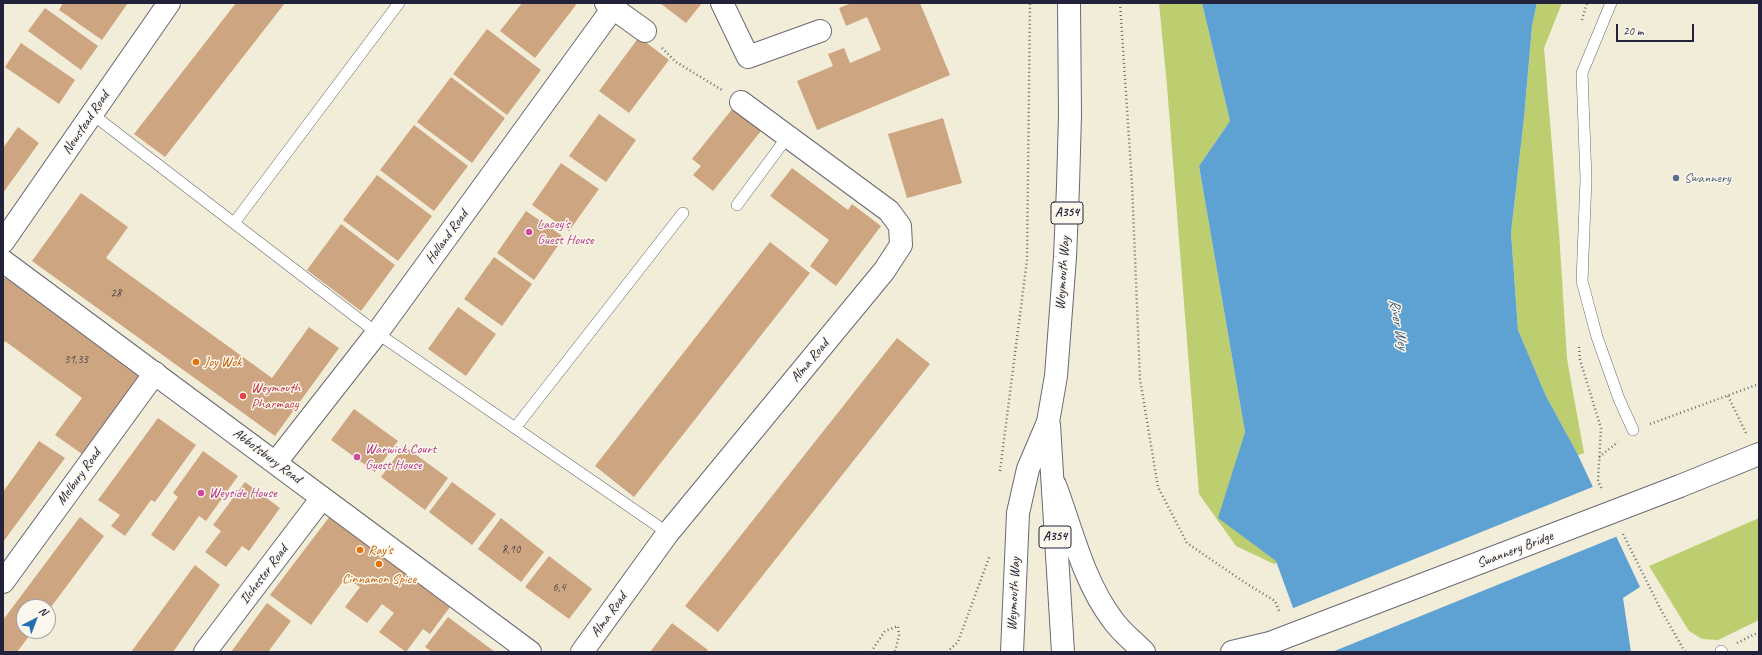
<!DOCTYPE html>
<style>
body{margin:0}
#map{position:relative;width:1762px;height:655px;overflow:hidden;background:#f2edd8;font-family:Caveat,sans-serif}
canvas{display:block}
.frame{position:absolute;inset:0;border:4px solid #22223b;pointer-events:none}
.north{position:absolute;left:16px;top:599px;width:40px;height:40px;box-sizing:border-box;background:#fbf7ec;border:1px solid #a4a2a5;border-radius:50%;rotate:42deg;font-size:11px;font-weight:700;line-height:16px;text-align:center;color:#22223b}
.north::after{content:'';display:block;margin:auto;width:14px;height:18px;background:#1f6fb2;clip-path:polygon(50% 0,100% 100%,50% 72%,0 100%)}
.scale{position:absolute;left:1616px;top:24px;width:78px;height:18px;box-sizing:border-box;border:2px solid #22223b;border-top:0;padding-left:5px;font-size:12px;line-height:14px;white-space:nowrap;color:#22223b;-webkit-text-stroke:3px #fbf7ec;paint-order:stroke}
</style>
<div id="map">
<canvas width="1762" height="655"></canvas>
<div class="frame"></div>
<div class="north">N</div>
<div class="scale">20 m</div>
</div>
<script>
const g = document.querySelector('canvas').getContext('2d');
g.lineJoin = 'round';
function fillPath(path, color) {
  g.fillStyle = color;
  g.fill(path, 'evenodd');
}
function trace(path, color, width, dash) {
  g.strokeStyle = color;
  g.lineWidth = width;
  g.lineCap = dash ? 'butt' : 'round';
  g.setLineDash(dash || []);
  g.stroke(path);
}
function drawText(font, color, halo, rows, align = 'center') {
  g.font = font + ' Caveat,sans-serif';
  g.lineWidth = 3;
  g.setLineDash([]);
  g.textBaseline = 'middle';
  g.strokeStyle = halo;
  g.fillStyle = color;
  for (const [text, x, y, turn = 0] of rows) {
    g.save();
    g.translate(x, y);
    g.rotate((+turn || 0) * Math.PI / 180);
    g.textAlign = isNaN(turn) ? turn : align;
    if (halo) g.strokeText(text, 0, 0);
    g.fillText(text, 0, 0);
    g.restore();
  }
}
fillPath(new Path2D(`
 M 1159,3 L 1202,3 L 1230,121 L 1199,166 L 1245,432 L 1219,518 L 1577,453 L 1546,396 L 1518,330 L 1511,233 L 1524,118 L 1532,26 L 1537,3 L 1562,3 L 1544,48 L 1559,232 L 1567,359 L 1584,453 L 1274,564 L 1236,546 L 1199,494 L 1167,86 Z
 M 1759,518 L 1759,620 L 1718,640 L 1702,639 L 1689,631 L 1649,566 Z`), '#bdce71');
fillPath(new Path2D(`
 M 1202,3 L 1537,3 L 1532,26 L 1524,118 L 1511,233 L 1518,330 L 1546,396 L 1577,453 L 1640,587 L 1623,598 L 1631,652 L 1309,652 L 1276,561 L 1218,518 L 1245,432 L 1199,166 L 1230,121 Z`), '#5ea2d3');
fillPath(new Path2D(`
 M 1595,486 L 1618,536 L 1332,652 L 1307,652 L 1291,609 Z`), '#f2edd8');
fillPath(new Path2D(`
 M 63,3 L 128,3 L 102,40 L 59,10 Z
 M 236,3 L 285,3 L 165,157 L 134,134 Z
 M 522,3 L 574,3 L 576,5 L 535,58 L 500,31 Z
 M 660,3 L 702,3 L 686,23 Z
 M 851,3 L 920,3 L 950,75 L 817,130 L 797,81 L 833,66 L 828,54 L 844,48 L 850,63 L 881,50 L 867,17 L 846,26 L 839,8 Z
 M 45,8 L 98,46 L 81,70 L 28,31 Z
 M 487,29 L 541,70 L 507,115 L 453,74 Z
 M 639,37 L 669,60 L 629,113 L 599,91 Z
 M 21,43 L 75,80 L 59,104 L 5,67 Z
 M 451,77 L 505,118 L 472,163 L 417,122 Z
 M 737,103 L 765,126 L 713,191 L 693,175 L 701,166 L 692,159 Z
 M 599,114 L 636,140 L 606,182 L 569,156 Z
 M 943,118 L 962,183 L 907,198 L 888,134 Z
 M 414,125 L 468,166 L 434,211 L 380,170 Z
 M 18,127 L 39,143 L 3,193 L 3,148 Z
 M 561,163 L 599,189 L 569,231 L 532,205 Z
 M 792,168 L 848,210 L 852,204 L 881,226 L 836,286 L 810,266 L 829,240 L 770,196 Z
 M 377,175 L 432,216 L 398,261 L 343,220 Z
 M 81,193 L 128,227 L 106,258 L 272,378 L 309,327 L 339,348 L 275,436 L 32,261 Z
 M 526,211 L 564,237 L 534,280 L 497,253 Z
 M 341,224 L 395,265 L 361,311 L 307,270 Z
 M 770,242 L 810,273 L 634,497 L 595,466 Z
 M 494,257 L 532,284 L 502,326 L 464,299 Z
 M 7,274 L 142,375 L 82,454 L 55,435 L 82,398 L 5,341 L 3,344 L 3,280 Z
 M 458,307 L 496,334 L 466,376 L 428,349 Z
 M 897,338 L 930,364 L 718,632 L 685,606 Z
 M 354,409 L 398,441 L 375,472 L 331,440 Z
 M 158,418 L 196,445 L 155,502 L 151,500 L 125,536 L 111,526 L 120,515 L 98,500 Z
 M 39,441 L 65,458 L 3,542 L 3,492 Z
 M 404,446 L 448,478 L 425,510 L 381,477 Z
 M 203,451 L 238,476 L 206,521 L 199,516 L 174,551 L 151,535 L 178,497 L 173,493 Z
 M 245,482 L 280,508 L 249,551 L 242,546 L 226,567 L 205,552 L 221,531 L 213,525 Z
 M 452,482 L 496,514 L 472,545 L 429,512 Z
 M 330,516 L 450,607 L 430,634 L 423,629 L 406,652 L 379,632 L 394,613 L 382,604 L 367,623 L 345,607 L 360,587 L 346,577 L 311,625 L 270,595 Z
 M 80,517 L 104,536 L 48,611 L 48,607 L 24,607 L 24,631 L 33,631 L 17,652 L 3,652 L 3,620 Z
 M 501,518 L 544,552 L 521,582 L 478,549 Z
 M 549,556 L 592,589 L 569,619 L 525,587 Z
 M 195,565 L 220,585 L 173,652 L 131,652 Z
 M 267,603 L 291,621 L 268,652 L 231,652 Z
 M 448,617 L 495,652 L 432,652 L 425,647 Z
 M 672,623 L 708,650 L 706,652 L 650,652 Z`), '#cda681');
const service = new Path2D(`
 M 1611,3 L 1582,73 L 1586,179 L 1582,281 L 1597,337 L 1619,399 L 1633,430
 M 92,114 L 377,333 L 668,533
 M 737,205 L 788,136
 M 234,223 L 399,3
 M 515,428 L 683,213
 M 1721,651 L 1722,652`);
const minor = new Path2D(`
 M 606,3 L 645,31
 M 722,3 L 748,57 L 820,31
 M 3,242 L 169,3
 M 276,462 L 377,333 L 613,8
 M 3,582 L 155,373
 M 205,652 L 322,498
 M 582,652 L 668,533 L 884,271 L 901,245 L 900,226 L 889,211 L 741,102`);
const tertiary = new Path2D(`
 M 3,261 L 530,652`);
const secondary = new Path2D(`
 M 1055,485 C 1072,530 1083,580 1112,619 C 1121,632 1133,641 1144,652
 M 1680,486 L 1759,454
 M 1232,652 L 1270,643`);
const trunk = new Path2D(`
 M 1049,425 L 1063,652
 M 1012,652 L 1018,513 L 1028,469 L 1048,422 L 1056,376 L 1065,257 L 1068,186 L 1070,115 L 1069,3`);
trace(service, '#6b6972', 12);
trace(minor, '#6b6972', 24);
trace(tertiary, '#6b6972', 24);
trace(secondary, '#6b6972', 24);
trace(trunk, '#6b6972', 24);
trace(new Path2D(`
 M 1120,3 L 1132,184 L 1140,379 L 1158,487 L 1187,543 L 1244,582 L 1275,601 L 1280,613
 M 1582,20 L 1587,3
 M 662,48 L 676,62 L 722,90
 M 1579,347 L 1580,360 L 1601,428 L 1598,481 L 1602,490
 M 1728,396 L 1746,433
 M 1650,424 L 1759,384
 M 1599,457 L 1618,442
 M 1000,471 L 1027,260 L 1030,3
 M 1623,534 L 1661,610 L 1685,652
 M 1737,643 L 1759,632
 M 871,652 L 885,631 L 898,626 L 899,635 L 895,652
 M 947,652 L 958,642 L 990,555`), '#6b6972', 2.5, [1, 3]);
trace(service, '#fff', 11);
trace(minor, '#fff', 22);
trace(tertiary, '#fff', 22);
trace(secondary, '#fff', 22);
trace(trunk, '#fff', 22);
const secondaryBridge = new Path2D(`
 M 1270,643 L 1680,486`);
trace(secondaryBridge, '#6b6972', 24, []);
trace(secondaryBridge, '#fff', 22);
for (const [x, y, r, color] of [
 [1676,178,4,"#5c6f8a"],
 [529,232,4,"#d1479c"],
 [196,362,4,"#e8710a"],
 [243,396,4,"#e0444e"],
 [357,457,4,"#d1479c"],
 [201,493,4,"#d1479c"],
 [360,550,4,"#e8710a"],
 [379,564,4,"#e8710a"]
]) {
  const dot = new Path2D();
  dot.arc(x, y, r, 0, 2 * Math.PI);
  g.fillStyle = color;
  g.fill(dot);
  trace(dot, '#fbf7ec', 1.5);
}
drawText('12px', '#4d434c', null, [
 ["28",116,294],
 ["31,33",76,360],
 ["8,10",511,550],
 ["6,4",559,588]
]);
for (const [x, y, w] of [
 [1067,213,32],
 [1055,537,32]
]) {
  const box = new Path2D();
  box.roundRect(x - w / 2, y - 11, w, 22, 3);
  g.fillStyle = '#fbf7ec';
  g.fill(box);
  trace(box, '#22223b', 1);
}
drawText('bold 13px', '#22223b', null, [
 ["A354",1067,213],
 ["A354",1055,537]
]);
drawText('14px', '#22223b', '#fbf7ec', [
 ["Newstead Road",86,123,-56],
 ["Holland Road",447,237,-54],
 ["Weymouth Way",1063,273,-86],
 ["Alma Road",810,361,-50],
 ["Abbotsbury Road",267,456,37],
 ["Melbury Road",79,477,-54],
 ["Swannery Bridge",1515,550,-21],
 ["Ilchester Road",264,575,-53],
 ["Weymouth Way",1014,594,-87],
 ["Alma Road",609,615,-54]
]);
drawText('14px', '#4e5e75', '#fbf7ec', [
 ["Swannery",1684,178]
], 'left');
drawText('14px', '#b23c85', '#fbf7ec', [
 ["Lacey's",537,224],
 ["Guest House",537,240],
 ["Warwick Court",365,449],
 ["Guest House",365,465],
 ["Weyside House",209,493]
], 'left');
drawText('14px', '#c56008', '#fbf7ec', [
 ["Joy Wok",204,362],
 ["Ray's",368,550],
 ["Cinnamon Spice",379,579,"center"]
], 'left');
drawText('14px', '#be3a42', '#fbf7ec', [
 ["Weymouth",251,388],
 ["Pharmacy",251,404]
], 'left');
drawText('italic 15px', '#3a5578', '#fbf7ec', [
 ["River Wey",1398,324,79]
]);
</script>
